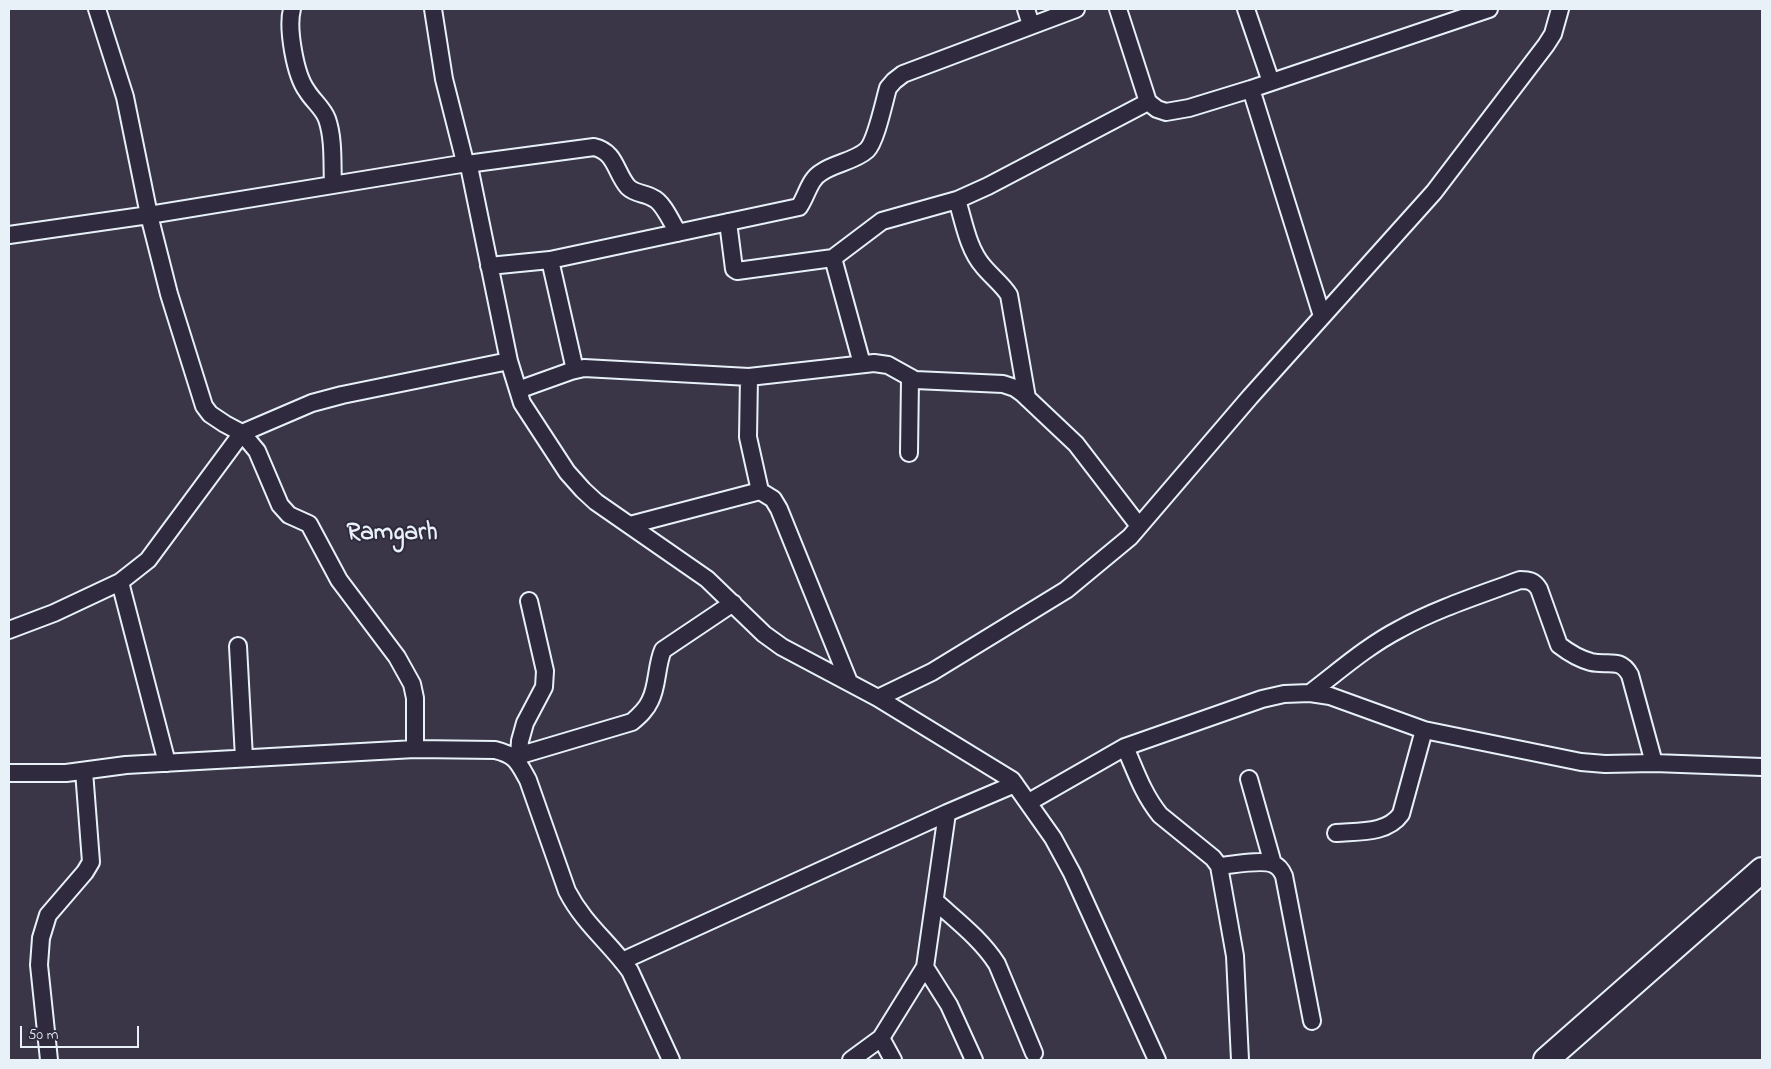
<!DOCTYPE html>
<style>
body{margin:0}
#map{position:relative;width:1771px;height:1069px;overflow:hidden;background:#3a3648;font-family:"Indie Flower",sans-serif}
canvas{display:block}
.frame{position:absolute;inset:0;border:10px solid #e8f1f8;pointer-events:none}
.scale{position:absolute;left:20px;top:1026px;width:119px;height:22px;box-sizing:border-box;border:2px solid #e8f1f8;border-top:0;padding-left:6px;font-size:15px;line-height:18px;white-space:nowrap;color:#e8f1f8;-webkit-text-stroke:4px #2f2a3d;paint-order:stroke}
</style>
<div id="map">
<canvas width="1771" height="1069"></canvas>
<div class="frame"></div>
<div class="scale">50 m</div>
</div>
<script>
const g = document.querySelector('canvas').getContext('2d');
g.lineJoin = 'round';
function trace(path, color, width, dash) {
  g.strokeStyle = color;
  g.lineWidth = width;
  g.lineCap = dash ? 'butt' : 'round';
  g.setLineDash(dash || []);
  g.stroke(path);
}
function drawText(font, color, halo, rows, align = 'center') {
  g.font = font + ' "Indie Flower",sans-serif';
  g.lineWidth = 4;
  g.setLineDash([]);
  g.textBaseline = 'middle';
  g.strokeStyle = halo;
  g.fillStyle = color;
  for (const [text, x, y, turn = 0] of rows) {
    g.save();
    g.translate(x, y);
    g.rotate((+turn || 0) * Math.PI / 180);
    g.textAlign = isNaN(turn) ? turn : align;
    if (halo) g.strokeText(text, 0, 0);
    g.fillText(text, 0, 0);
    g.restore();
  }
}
const minor = new Path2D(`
 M 97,9 L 125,97 L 149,215 L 169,294 L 204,406 L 210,414 L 225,424 L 242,433 L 257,451 L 280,505 L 289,515 L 309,524 L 339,580 L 397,657 L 412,684 L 415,698 L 415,749
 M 292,9 C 287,28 295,75 307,91 C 313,101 323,108 327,119 C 334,139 332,164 333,185
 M 433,9 L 444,79 L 465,162
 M 1026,9 L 1031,25
 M 1118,9 L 1148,102 L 1157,109 L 1166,112 L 1189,108 L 1251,89 L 1489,9
 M 1246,9 L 1271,82
 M 1251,89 L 1322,316
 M 467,164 L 594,147 C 616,152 615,172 628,187 C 635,194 645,193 653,198 C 663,202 672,223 678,233
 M 957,200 C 964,222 968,249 983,266 C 991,276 1002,284 1009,295 L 1027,398
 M 728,222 L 734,269 L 737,271 L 833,258 L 882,221 L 957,200 L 988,186 L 1148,102
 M 9,235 L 149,215 L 467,163 L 469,166 L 509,361 L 522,403 L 567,472 L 583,490 L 596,502 L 707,579 L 764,634 L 782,647 L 878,698 L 1012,780 L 1053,838 L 1072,873 L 1157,1060
 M 833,258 L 862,364
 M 550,260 L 575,370
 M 489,266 L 550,260 L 799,207 C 807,196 809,179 822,172 C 835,163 855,161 867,150 C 876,141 884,102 888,88 L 894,81 L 903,74 L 1076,9
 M 749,377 L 748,437 L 760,491
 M 518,390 L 571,371 L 584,368 L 749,377 L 874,363 L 888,365 L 915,380 L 1003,384 L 1015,388 L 1022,393 L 1076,444 L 1139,526
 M 909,453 L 910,379
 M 630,525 L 760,491 L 773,499 L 779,509 L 849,682
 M 120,582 L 167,763
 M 9,630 L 54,613 L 120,582 L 148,560 L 242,433 L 312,403 L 342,395 L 509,361
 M 238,646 L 244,758
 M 1310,693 C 1339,671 1367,646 1400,629 C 1438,608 1480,595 1520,580 C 1529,580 1534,581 1539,589 L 1559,645 C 1568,652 1580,659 1591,662 C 1608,666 1620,657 1630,675 L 1654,763
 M 878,698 L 932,672 L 1066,590 L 1130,537 L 1250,397 L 1434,192 L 1546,45 L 1553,34 L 1560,9
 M 1125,747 C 1136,772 1143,794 1160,815 L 1213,858 L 1219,866 L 1235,956 L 1240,1060
 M 519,755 L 520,741 L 525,723 L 544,687 L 545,671 L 529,601
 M 514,757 L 632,722 C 639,716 646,710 650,701 C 658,686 656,666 663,650 L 733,603
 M 9,773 L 66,773 L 126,765 L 415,749 L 495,750 C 516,755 518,762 528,780 L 567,891 C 584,924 609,942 630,971 L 671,1060
 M 1249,779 L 1273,864
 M 1029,802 L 1125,747 L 1262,699 L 1284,694 L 1310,693 L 1330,696 L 1424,730 L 1581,762 L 1605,764 L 1654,763 L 1762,767
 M 1336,833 C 1358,831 1387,834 1401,814 L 1424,730
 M 1219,866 C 1232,865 1262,859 1273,864 C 1278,866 1282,871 1284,876 L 1312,1021
 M 935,901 C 957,921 981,939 997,964 L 1034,1053
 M 622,961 L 947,813 L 1015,784
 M 925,967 L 949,1005 L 974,1060
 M 881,1038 L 893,1060
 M 49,1060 L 39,965 L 41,938 L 48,915 L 85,872 L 91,862 L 84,771
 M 851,1060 L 881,1038 L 925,967 L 947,813`);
const secondary = new Path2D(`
 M 1546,1060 L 1762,870`);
trace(minor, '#e8f1f8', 20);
trace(secondary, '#e8f1f8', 28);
trace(minor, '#2f2a3d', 16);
trace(secondary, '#2f2a3d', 24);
drawText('bold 25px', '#e8f1f8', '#2f2a3d', [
 ["Ramgarh",392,535]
]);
</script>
